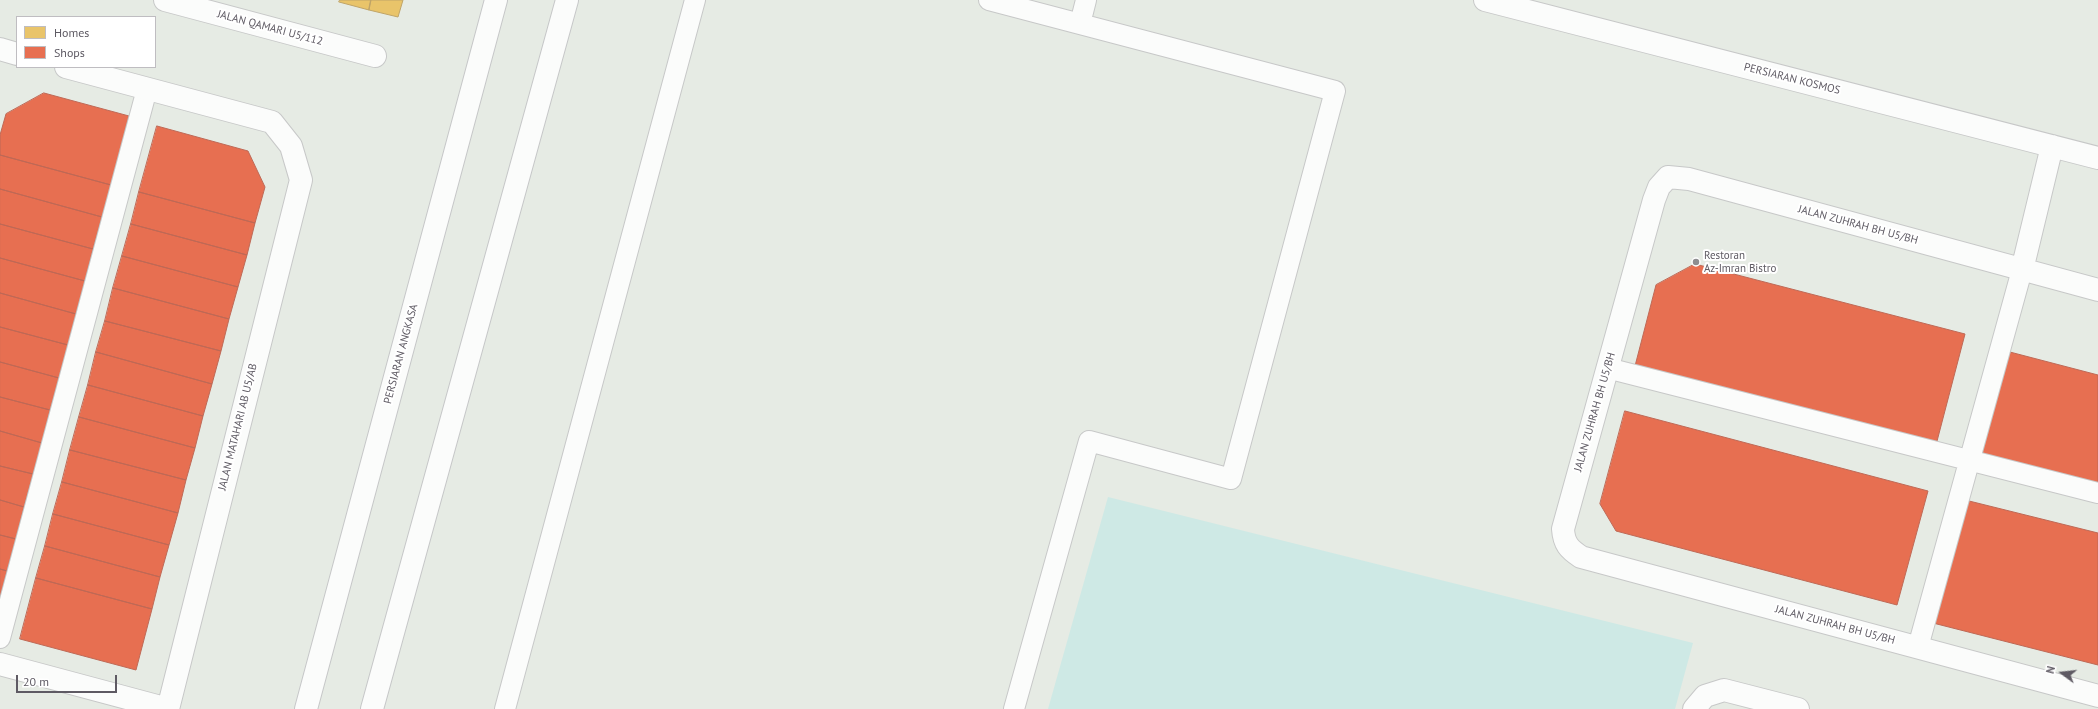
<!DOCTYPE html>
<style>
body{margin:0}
#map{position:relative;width:2098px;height:709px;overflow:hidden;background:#e6ebe4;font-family:"PT Sans",sans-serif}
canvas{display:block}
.legend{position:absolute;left:16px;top:16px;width:140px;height:52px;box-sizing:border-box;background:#fff;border:1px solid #bfbdc1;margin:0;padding:5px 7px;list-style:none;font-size:12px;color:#5e5a63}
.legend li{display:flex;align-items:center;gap:8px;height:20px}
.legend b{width:20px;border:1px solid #bfbdc1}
.north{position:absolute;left:2042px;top:653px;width:40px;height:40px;-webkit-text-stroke:3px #fff;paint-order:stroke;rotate:285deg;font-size:11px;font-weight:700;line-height:16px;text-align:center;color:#5e5a63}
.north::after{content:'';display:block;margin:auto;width:14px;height:18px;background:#5e5a63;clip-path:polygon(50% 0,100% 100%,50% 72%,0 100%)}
.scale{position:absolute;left:16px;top:675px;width:101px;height:18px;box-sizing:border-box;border:2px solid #5e5a63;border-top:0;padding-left:5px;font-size:12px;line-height:14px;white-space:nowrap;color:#5e5a63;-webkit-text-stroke:3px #fff;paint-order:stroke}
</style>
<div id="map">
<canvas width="2098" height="709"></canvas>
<ul class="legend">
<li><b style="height:11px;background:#e9c46a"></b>Homes</li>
<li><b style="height:11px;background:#e76f51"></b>Shops</li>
</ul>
<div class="north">N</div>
<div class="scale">20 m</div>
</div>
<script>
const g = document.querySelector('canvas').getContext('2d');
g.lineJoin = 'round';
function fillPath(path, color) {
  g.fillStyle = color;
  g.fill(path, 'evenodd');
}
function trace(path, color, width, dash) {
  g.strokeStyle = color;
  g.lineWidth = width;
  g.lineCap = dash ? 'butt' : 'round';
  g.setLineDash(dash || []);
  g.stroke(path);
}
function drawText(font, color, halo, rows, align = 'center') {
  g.font = font + ' "PT Sans",sans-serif';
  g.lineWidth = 4;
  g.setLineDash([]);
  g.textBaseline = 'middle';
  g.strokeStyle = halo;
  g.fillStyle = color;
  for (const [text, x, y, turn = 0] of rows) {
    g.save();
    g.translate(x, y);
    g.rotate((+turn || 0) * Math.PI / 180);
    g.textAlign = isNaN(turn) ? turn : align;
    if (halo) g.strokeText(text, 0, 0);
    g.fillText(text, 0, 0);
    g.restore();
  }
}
fillPath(new Path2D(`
 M 1108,497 L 1693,643 L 1675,709 L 1048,709 Z`), '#cee9e5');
const homes = new Path2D(`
 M 340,0 L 371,0 L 369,10 L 339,2 Z
 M 371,0 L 403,0 L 398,17 L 369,10 Z`);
fillPath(homes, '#e9c46a');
trace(homes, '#bfa468', 1);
const shops = new Path2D(`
 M 44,93 L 129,116 L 111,185 L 0,155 L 0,135 L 6,114 Z
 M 157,126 L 248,151 L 265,187 L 255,223 L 139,192 Z
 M 0,155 L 111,185 L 102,217 L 0,189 Z
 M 0,189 L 102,217 L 93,249 L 0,224 Z
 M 139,192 L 255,223 L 247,255 L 131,224 Z
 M 0,224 L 93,249 L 85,281 L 0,258 Z
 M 131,224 L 247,255 L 238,287 L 122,256 Z
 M 122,256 L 238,287 L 229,319 L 113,288 Z
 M 0,258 L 85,281 L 76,314 L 0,293 Z
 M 1695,264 L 1965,334 L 1936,445 L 1635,366 L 1656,285 Z
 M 113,288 L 229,319 L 221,351 L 105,321 Z
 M 0,293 L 76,314 L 68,345 L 0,327 Z
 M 105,321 L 221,351 L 212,384 L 96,352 Z
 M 0,327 L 68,345 L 59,378 L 0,362 Z
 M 2006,351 L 2098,375 L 2098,487 L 1978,455 Z
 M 96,352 L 212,384 L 203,416 L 88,385 Z
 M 0,362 L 59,378 L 50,410 L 0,397 Z
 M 88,385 L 203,416 L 195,448 L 79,417 Z
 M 0,397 L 50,410 L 42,443 L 0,431 Z
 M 1625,411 L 1928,491 L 1897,605 L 1616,531 L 1600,504 Z
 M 79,417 L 195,448 L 186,480 L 70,450 Z
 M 0,431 L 42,443 L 33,474 L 0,466 Z
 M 70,450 L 186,480 L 178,513 L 62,482 Z
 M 0,466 L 33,474 L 24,507 L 0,500 Z
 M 62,482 L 178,513 L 169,545 L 53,514 Z
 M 1961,499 L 2098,533 L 2098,665 L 1929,622 Z
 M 0,500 L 24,507 L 16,539 L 0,535 Z
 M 53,514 L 169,545 L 160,577 L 45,546 Z
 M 0,535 L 16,539 L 7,571 L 0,569 Z
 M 45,546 L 160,577 L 152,609 L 36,578 Z
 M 0,569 L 7,571 L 0,598 Z
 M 36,578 L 152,609 L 136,670 L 20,639 Z`);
fillPath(shops, '#e76f51');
trace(shops, '#be6956', 1);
const lane = new Path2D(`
 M 989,0 L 1335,91 L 1231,479 L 1089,441 L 1014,709
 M 1080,24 L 1086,0
 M 1607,368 L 2098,493
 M 0,638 L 147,89
 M 1918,647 L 2022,270
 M 505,709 L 695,0`);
const street = new Path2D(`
 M 165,0 L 375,56
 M 1485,0 L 2098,158
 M 0,49 L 17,54
 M 66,67 L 272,122 L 291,146 L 301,180 L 168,709
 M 2022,270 L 2052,146
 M 2098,290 L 1689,179 L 1668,177 L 1659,187 L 1654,200 L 1563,529 C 1564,544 1569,549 1581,557 L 2098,696
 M 0,664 L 168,709
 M 1694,709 L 1705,696 L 1724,690 L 1798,709`);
const secondary = new Path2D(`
 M 306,709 L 496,0
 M 372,709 L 567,0`);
trace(lane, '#c7c8c8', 22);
trace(street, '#c7c8c8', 24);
trace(secondary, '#c6c7c8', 24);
trace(lane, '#fbfcfb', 20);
trace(street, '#fbfcfb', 22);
trace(secondary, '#fbfcfb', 22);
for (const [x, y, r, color] of [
 [1696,262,4,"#8e8d90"]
]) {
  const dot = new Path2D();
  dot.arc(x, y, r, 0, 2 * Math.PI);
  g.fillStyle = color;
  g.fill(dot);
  trace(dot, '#fff', 1.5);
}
drawText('11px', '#5e5a63', '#fff', [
 ["JALAN QAMARI U5/112",270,28,15],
 ["PERSIARAN KOSMOS",1792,79,14],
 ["JALAN ZUHRAH BH U5/BH",1858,225,15],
 ["PERSIARAN ANGKASA",401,354,-75],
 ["JALAN ZUHRAH BH U5/BH",1595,412,-74],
 ["JALAN MATAHARI AB U5/AB",238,427,-76],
 ["JALAN ZUHRAH BH U5/BH",1835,625,15]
]);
drawText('11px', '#5e5a63', '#fff', [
 ["Restoran",1704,256],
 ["Az-Imran Bistro",1704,269]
], 'left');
</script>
